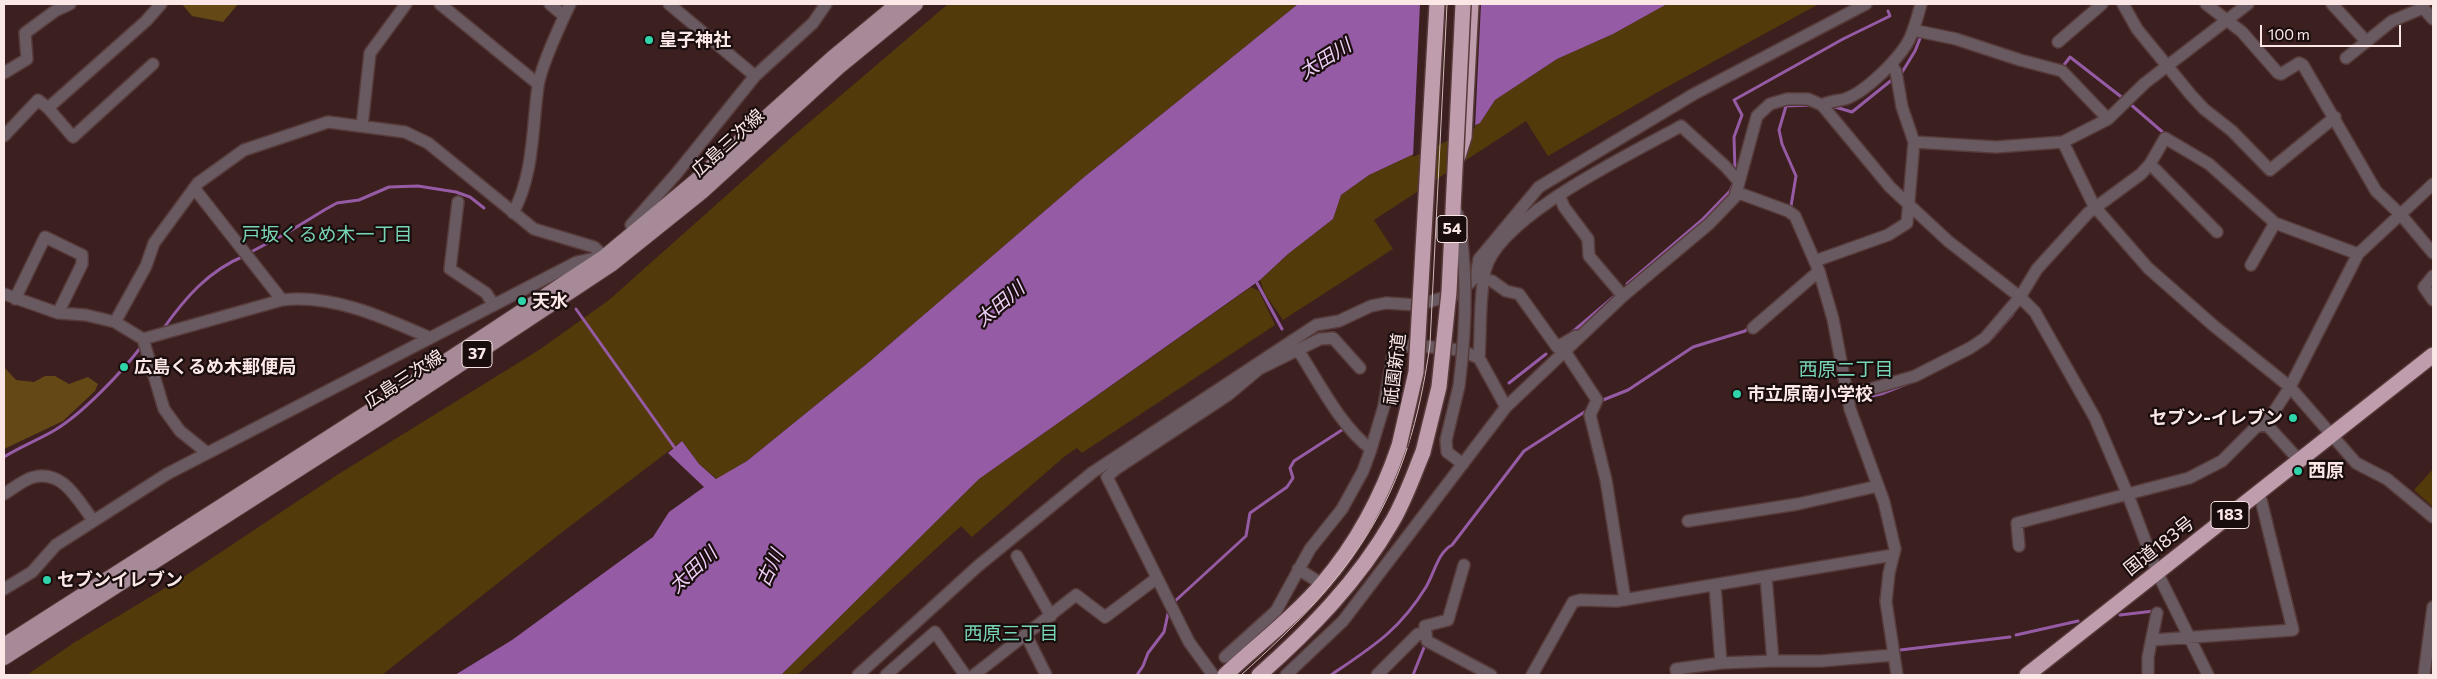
<!DOCTYPE html>
<meta charset="utf-8">
<style>
body{margin:0}
#map{position:relative;width:2437px;height:679px;overflow:hidden;background:#3c1f1f;font-family:Commissioner,sans-serif}
canvas{display:block}
.frame{position:absolute;inset:0;border:5px solid #fce7e7;pointer-events:none}
.scale{position:absolute;left:2260px;top:25px;width:141px;height:22px;box-sizing:border-box;border:2px solid #fce7e7;border-top:0;padding-left:6px;font-size:15px;line-height:18px;white-space:nowrap;color:#fce7e7;-webkit-text-stroke:4px #1a0d0d;paint-order:stroke}
</style>
<div id="map">
<canvas width="2437" height="679"></canvas>
<div class="frame"></div>
<div class="scale">100 m</div>
</div>
<script>
const g = document.querySelector('canvas').getContext('2d');
g.lineJoin = 'round';
function fillPath(path, color) {
  g.fillStyle = color;
  g.fill(path, 'evenodd');
}
function trace(path, color, width, dash) {
  g.strokeStyle = color;
  g.lineWidth = width;
  g.lineCap = dash ? 'butt' : 'round';
  g.setLineDash(dash || []);
  g.stroke(path);
}
function drawText(font, color, halo, rows, align = 'center') {
  g.font = font + ' Commissioner,"Noto Sans JP",sans-serif';
  g.lineWidth = 4.5;
  g.setLineDash([]);
  g.textBaseline = 'middle';
  g.strokeStyle = halo;
  g.fillStyle = color;
  for (const [text, x, y, turn = 0] of rows) {
    g.save();
    g.translate(x, y);
    g.rotate((+turn || 0) * Math.PI / 180);
    g.textAlign = isNaN(turn) ? turn : align;
    if (halo) g.strokeText(text, 0, 0);
    g.fillText(text, 0, 0);
    g.restore();
  }
}
fillPath(new Path2D(`
 M 948,4 L 1298,4 L 1083,178 L 869,362 L 747,461 L 717,479 L 699,464 L 682,441 L 561,533 L 382,675 L 27,675 L 75,642 L 185,576 L 337,475 L 539,350 L 609,300 L 792,137 Z
 M 1667,4 L 1819,4 L 1656,93 L 1548,156 L 1526,121 L 1374,220 L 1393,249 L 1283,320 L 1265,294 L 1260,280 L 1288,254 L 1333,219 L 1341,195 L 1369,175 L 1480,123 L 1495,100 L 1557,59 L 1613,34 Z
 M 1251,287 L 1259,291 L 1275,325 L 1082,453 L 1077,448 L 1065,456 L 972,537 L 961,526 L 797,675 L 781,675 L 979,479 Z
 M 2433,469 L 2433,507 L 2414,490 Z`), '#523a0b');
fillPath(new Path2D(`
 M 182,4 L 238,4 L 223,22 L 192,16 Z
 M 4,367 L 16,380 L 34,382 L 45,376 L 55,376 L 69,384 L 88,377 L 98,384 L 95,391 L 63,421 L 4,449 Z`), '#644916');
fillPath(new Path2D(`
 M 1298,4 L 1667,4 L 1613,34 L 1557,59 L 1495,100 L 1480,123 L 1369,175 L 1341,195 L 1333,219 L 1288,254 L 1260,280 L 979,479 L 781,675 L 455,675 L 512,640 L 653,537 L 669,512 L 704,487 L 668,453 L 682,441 L 699,464 L 716,479 L 747,461 L 869,362 L 1083,178 Z`), '#955ba5');
fillPath(new Path2D(`
 M 1420,4 L 1481,4 L 1475,128 L 1413,157 Z`), '#3c1f1f');
trace(new Path2D(`
 M 2061,69 L 2070,57 L 2124,99
 M 1901,74 L 1915,51 L 1921,36
 M 2129,103 L 2166,135
 M 1832,106 L 1852,112 L 1893,79
 M 1735,170 L 1734,137 L 1742,115 L 1734,100 L 1843,39 L 1890,16 L 1888,11
 M 1791,206 L 1796,176 L 1782,144 L 1779,130 L 1786,106 L 1811,105
 M 249,253 L 285,234 L 326,209 L 337,203 L 359,200 L 389,187 L 418,186 L 456,192 L 470,197 L 484,208
 M 1257,283 L 1282,329
 M 1627,284 L 1702,220 L 1730,191 L 1733,184
 M 576,309 L 677,451
 M 163,329 C 185,298 208,271 244,256
 M 1570,334 L 1617,294
 M 1993,337 L 2013,314
 M 1509,383 L 1546,354
 M 1603,400 L 1628,390 L 1693,347 L 1745,331 L 1750,326
 M 1853,400 L 1881,394 L 1909,383
 M 1849,422 L 1854,435
 M 4,457 C 20,447 38,440 55,430 C 83,413 121,373 141,347
 M 1881,600 L 1884,574
 M 1174,602 L 1246,536 L 1250,513 L 1287,487 L 1293,478 L 1290,468 L 1294,461 L 1345,428
 M 2120,615 L 2154,611
 M 2016,635 L 2078,621
 M 1900,650 L 2010,637
 M 1137,675 L 1143,666 L 1148,653 L 1164,632 L 1169,609
 M 1331,675 C 1372,647 1399,631 1426,587 C 1434,574 1438,552 1452,545 L 1524,451 L 1586,411
 M 1413,675 L 1425,645`), '#955ba5', 3);
const minor = new Path2D(`
 M 440,4 L 538,84
 M 550,4 L 564,16
 M 669,4 L 755,76
 M 2123,4 L 2137,29 L 2191,95 L 2204,109 L 2232,131 L 2270,170 L 2335,117
 M 2206,4 L 2242,32 L 2278,73 L 2281,74 L 2299,63 L 2303,65 L 2376,191 L 2401,215 L 2433,253
 M 2332,4 L 2365,40
 M 2424,4 L 2423,8 L 2433,19
 M 1913,30 L 1956,39 L 2020,60 L 2062,71 L 2108,119
 M 2058,42 L 2102,4
 M 2346,58 L 2392,21 L 2423,8
 M 4,73 L 27,59 L 25,33 L 55,11 L 70,4
 M 1822,105 C 1830,101 1837,101 1845,99 C 1866,92 1901,57 1910,38 C 1915,27 1918,15 1921,4
 M 48,108 L 73,137 L 153,64
 M 362,126 L 370,53 L 406,4
 M 4,136 L 38,100 L 48,108 L 146,21 L 161,4
 M 1914,142 L 1996,147 L 2063,142 L 2108,119 L 2145,83 L 2248,4
 M 2063,142 L 2094,206 L 2148,268 L 2214,326 L 2290,387 L 2356,463 L 2387,479 L 2433,517
 M 2150,164 L 2217,232
 M 194,188 L 282,300
 M 1736,192 L 1788,211 L 1795,216 L 1819,271 L 1833,319 L 1850,409 L 1884,502 L 1895,549 L 1889,573 L 1886,602 L 1897,675
 M 1559,195 L 1564,207 L 1588,239 L 1589,256 L 1623,296
 M 458,202 L 450,269 L 486,293 L 494,305
 M 513,213 C 534,174 532,129 538,86 C 541,66 561,23 570,4
 M 631,225 L 676,174 L 755,76 L 813,23 L 826,4
 M 1815,261 L 1888,235 L 1907,223 L 1914,142 L 1902,107 L 1896,72 L 1891,64
 M 2251,265 L 2275,223
 M 2433,276 L 2424,287 L 2433,300
 M 1485,279 L 1492,281 L 1506,291 L 1519,294 L 1557,347 L 1576,336
 M 4,294 L 58,313 L 86,315 L 115,322 L 143,339 L 164,409 L 180,431 L 206,452
 M 15,299 L 45,237 L 82,255 L 82,264 L 58,313
 M 115,322 L 146,266 L 154,243 L 198,183 L 244,150 L 328,122 L 405,132 L 428,143 L 534,229 L 594,247 L 608,260
 M 1753,328 L 1819,271
 M 143,339 L 282,300 C 332,294 383,317 428,337
 M 1298,350 C 1318,381 1341,427 1371,449
 M 1566,353 L 1597,400 L 1590,415 L 1606,480 L 1625,600
 M 1479,358 C 1481,330 1479,299 1485,271 C 1498,216 1633,153 1681,126 L 1725,166 L 1739,182
 M 1459,386 L 1446,440 L 1447,452 L 1463,464
 M 1847,396 L 1915,376 L 1970,348 L 1985,338 L 2020,297 L 2037,269 L 2088,213 L 2141,174 L 2150,164 L 2165,138 L 2209,164 L 2275,223 L 2358,254
 M 2266,424 L 2299,460
 M 4,494 C 13,489 24,479 34,477 C 64,470 78,501 93,520
 M 1688,521 L 1798,504 L 1878,486
 M 2019,546 L 2017,523 L 2189,478 L 2222,461 L 2256,427 L 2266,424 L 2290,387 L 2358,254 L 2433,184
 M 1017,556 L 1051,616
 M 1464,565 L 1448,620 L 1425,626 L 1427,641 L 1491,675
 M 1298,569 L 1322,584
 M 1766,577 L 1773,661 L 1821,661 L 1894,655
 M 1715,586 L 1721,663 L 1773,661
 M 4,589 L 32,572 L 56,545 L 167,474 L 577,262 L 604,256
 M 1026,635 L 1046,675
 M 2153,640 L 2293,630 L 2261,500 L 2257,493
 M 1225,657 L 1276,611 L 1310,549 L 1342,509 L 1363,471 L 1371,449 L 1384,406 L 1393,355 L 1400,347 L 1411,345 L 1460,350 L 1479,358 L 1506,407
 M 858,675 L 978,566 L 1093,472 L 1316,325 L 1339,321 L 1371,306 L 1386,303 L 1417,305 L 1460,293 L 1476,276 L 1479,259 L 1539,187 L 1694,94 L 1866,4
 M 886,675 L 935,632 L 965,675
 M 974,675 L 1076,595 L 1105,617 L 1157,578
 M 1213,675 L 1189,642 L 1107,477 L 1116,469 L 1228,395 L 1259,369 L 1320,339 L 1333,338 L 1360,368
 M 1286,675 L 1343,621 L 1506,407 L 1623,296 L 1709,224 L 1735,197 L 1757,116 L 1770,104 L 1787,99 L 1808,99 L 1822,105 L 1890,187 L 1948,241 L 2020,297 L 2035,312 L 2095,418 L 2128,495 L 2157,572 L 2208,675
 M 1377,675 L 1418,634 L 1425,635
 M 1532,675 L 1573,602 L 1580,600 L 1617,601 L 1893,555
 M 1677,675 L 1676,669 L 1721,663
 M 2148,675 L 2148,657 L 2157,613
 M 2424,675 L 2433,607`);
const major = new Path2D(`
 M 4,645 L 379,405 L 605,256 L 694,182 L 832,58 L 897,4
 M 4,658 L 387,413 L 611,265 L 702,192 L 839,67 L 916,4`);
const highway = new Path2D(`
 M 1458,156 L 1464,137 L 1471,4
 M 1225,675 C 1258,644 1294,617 1323,583 C 1358,542 1382,496 1399,446
 M 1259,675 C 1310,630 1358,581 1392,522 C 1405,500 1413,476 1423,452
 M 2027,675 L 2433,355`);
trace(minor, '#573b3b', 14);
trace(major, '#573b3b', 16);
trace(highway, '#573b3b', 18);
trace(minor, '#685a60', 11);
trace(major, '#a78a98', 14);
trace(highway, '#c09dad', 15);
trace(new Path2D(`
 M 1241,675 C 1355,573 1409,499 1430,344 L 1447,4`), '#d2bcbc', 1);
const minorBridge = new Path2D(`
 M 1457,212 C 1469,268 1466,330 1459,386`);
const highwayBridge = new Path2D(`
 M 1399,446 L 1416,372 L 1437,4
 M 1423,452 L 1439,387 L 1449,292 L 1463,4`);
trace(minorBridge, '#573b3b', 14, []);
trace(highwayBridge, '#573b3b', 18, []);
trace(minorBridge, '#685a60', 11);
trace(highwayBridge, '#c09dad', 15);
for (const [x, y, r, color] of [
 [649,40,5,"#30d4aa"],
 [522,301,5,"#30d4aa"],
 [124,367,5,"#30d4aa"],
 [1737,394,5,"#30d4aa"],
 [2293,418,5,"#30d4aa"],
 [2298,471,5,"#30d4aa"],
 [47,580,5,"#30d4aa"]
]) {
  const dot = new Path2D();
  dot.arc(x, y, r, 0, 2 * Math.PI);
  g.fillStyle = color;
  g.fill(dot);
  trace(dot, '#1a0d0d', 2);
}
for (const [x, y, w] of [
 [1452,229,30],
 [477,354,30],
 [2230,515,38]
]) {
  const box = new Path2D();
  box.roundRect(x - w / 2, y - 13.5, w, 27, 4);
  g.fillStyle = '#1a0d0d';
  g.fill(box);
  trace(box, '#fce7e7', 1);
}
drawText('bold 16px', '#fce7e7', null, [
 ["54",1452,229],
 ["37",477,354],
 ["183",2230,515]
]);
drawText('bold 18px', '#fce7e7', '#1a0d0d', [
 ["皇子神社",659,40],
 ["天水",532,301],
 ["広島くるめ木郵便局",134,367],
 ["市立原南小学校",1747,394],
 ["セブン-イレブン",2283,418,"right"],
 ["西原",2308,471],
 ["セブンイレブン",57,580]
], 'left');
drawText('18px', '#fce7e7', '#1a0d0d', [
 ["広島三次線",728,143,-42],
 ["祇園新道",1395,369,-83],
 ["広島三次線",404,379,-33],
 ["国道183号",2159,546,-38]
]);
drawText('italic 19px', '#eecff7', '#1a0d0d', [
 ["太田川",1325,59,-32],
 ["太田川",1000,304,-40],
 ["古川",770,568,-65],
 ["太田川",693,570,-43]
]);
drawText('19px', '#78d5b6', '#1a0d0d', [
 ["戸坂くるめ木一丁目",327,235],
 ["西原二丁目",1846,370],
 ["西原三丁目",1011,634]
]);
</script>
